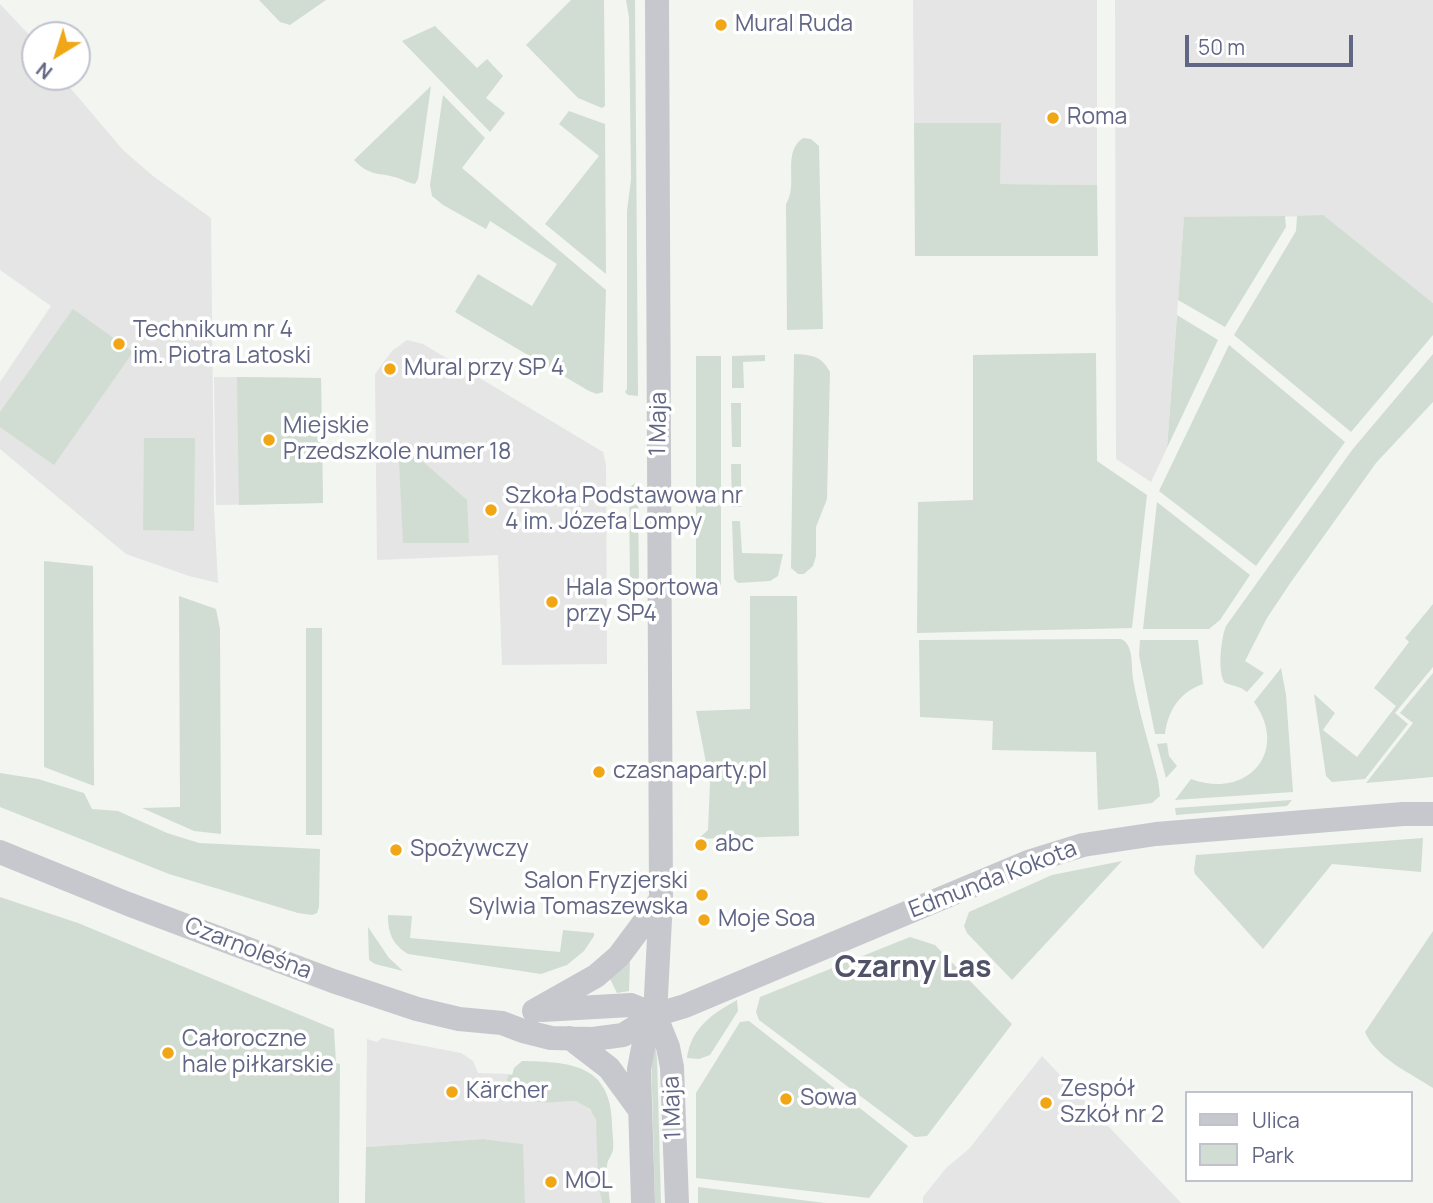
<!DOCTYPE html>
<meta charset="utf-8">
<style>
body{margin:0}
#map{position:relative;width:1433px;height:1203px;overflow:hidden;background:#f3f5f0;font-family:Manrope,sans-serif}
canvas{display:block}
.legend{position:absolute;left:1185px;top:1091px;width:228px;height:91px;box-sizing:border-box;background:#fff;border:2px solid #c0c2ce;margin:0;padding:9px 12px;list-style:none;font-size:21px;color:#616684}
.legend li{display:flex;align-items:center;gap:14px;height:35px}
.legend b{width:35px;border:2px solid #c0c2ce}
.north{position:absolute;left:21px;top:21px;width:70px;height:70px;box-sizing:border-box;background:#fff;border:2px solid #c0c2ce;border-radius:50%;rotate:218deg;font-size:19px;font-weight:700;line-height:28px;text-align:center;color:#616684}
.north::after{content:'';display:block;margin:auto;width:24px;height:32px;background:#f0a615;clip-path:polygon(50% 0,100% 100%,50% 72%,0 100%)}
.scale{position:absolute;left:1185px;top:35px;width:168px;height:32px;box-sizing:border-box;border:4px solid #616684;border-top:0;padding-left:9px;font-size:21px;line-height:24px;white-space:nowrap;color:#616684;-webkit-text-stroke:5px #fff;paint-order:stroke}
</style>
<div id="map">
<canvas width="1433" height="1203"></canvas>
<ul class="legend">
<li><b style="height:9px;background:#c7c8cd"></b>Ulica</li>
<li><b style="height:19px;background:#d1ddd2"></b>Park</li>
</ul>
<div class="north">N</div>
<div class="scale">50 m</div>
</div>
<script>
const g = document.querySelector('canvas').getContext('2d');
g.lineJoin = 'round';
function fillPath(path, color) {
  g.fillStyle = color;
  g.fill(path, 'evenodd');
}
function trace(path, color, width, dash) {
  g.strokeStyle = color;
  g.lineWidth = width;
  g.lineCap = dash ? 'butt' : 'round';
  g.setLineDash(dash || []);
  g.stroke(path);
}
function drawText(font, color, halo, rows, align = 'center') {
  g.font = font + ' Manrope,sans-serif';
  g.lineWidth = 7;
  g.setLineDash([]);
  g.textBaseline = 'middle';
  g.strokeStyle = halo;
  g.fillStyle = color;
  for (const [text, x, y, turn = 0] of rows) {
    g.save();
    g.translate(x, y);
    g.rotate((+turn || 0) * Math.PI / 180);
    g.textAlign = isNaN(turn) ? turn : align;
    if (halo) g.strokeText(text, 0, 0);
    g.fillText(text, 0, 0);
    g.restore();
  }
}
fillPath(new Path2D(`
 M 913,0 L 1097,0 L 1097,185 L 1000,184 L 1000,123 L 914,123 Z
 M 1115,0 L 1433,0 L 1433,303 L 1323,216 L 1184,218 L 1167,448 L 1151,482 L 1116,459 Z
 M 0,4 L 35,41 L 35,77 L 61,77 L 123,150 L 153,176 L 211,218 L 214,509 L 218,583 L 189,576 L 126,554 L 0,449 L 0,382 L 51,306 L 0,270 Z
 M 407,340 L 423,344 L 603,452 L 606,465 L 607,664 L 502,665 L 498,555 L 377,560 L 375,374 L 392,351 Z
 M 214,377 L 321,378 L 323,503 L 216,505 Z
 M 382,1038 L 461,1053 L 473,1061 L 478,1073 L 509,1074 L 506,1082 L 512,1092 L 527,1102 L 576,1101 L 583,1103 L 594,1114 L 597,1128 L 598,1182 L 602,1203 L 525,1203 L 522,1144 L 483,1139 L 366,1147 L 367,1039 L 377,1042 Z
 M 1042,1056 L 1181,1203 L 923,1203 L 923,1197 L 946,1168 L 969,1149 Z`), '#e4e5e4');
fillPath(new Path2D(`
 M 259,0 L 326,0 L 290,25 L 280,22 Z
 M 571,0 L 604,0 L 605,106 L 602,108 L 578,98 L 526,45 Z
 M 626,0 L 635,0 L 638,396 L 628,395 L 625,392 L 627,389 L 627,211 L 631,179 L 629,17 Z
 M 435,26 L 477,68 L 487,59 L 503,76 L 486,98 L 505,113 L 490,132 L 402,41 Z
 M 431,86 L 418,179 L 415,184 C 409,183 404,180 398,178 C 379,172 370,177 354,160 Z
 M 443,95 L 485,138 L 462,168 L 606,290 L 603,392 L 597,394 L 589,391 L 455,312 L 478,274 L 532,306 L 557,264 L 490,221 L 486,229 L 443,205 L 432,196 L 430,185 Z
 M 569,111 L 605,124 L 606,274 L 545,224 L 599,156 L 559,124 Z
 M 914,123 L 1001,123 L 1000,184 L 1097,185 L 1098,256 L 915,256 Z
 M 803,138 L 811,139 L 819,146 L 823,329 L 787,330 L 786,204 C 799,184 781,153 803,138 Z
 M 1323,215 L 1433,303 L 1433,335 L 1351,432 L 1234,335 L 1296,231 L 1297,216 Z
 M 1285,216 L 1286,227 L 1225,327 L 1178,300 L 1184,217 Z
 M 73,309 L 133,352 L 54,465 L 0,427 L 0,412 Z
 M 1177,315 L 1218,340 L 1167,448 Z
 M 1229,345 L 1345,442 L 1256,566 L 1159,491 Z
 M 1096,353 L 1097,461 L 1147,495 L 1132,628 L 917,633 L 918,502 L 973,500 L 973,355 Z
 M 794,354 C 811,355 821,355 830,372 L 827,499 L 816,527 L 816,556 L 813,566 L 804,574 L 798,574 L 791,568 Z
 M 1433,354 L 1433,402 L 1376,463 L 1291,582 L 1267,618 L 1245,661 L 1264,673 L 1247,692 L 1241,688 L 1225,683 C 1217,673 1221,638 1226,626 L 1352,450 Z
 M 765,355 L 765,361 L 743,362 L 744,388 L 732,388 L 732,356 Z
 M 696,356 L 721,356 L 721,586 L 696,585 Z
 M 237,377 L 321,378 L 323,503 L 239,505 Z
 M 731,403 L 741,403 L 741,447 L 732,447 Z
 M 144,438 L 195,438 L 194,531 L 143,530 Z
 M 398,440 L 467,500 L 469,543 L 403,543 Z
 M 731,464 L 741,464 L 741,507 L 732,507 Z
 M 635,483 L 638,491 L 635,491 L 635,494 L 638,496 L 639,589 L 634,590 L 630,585 L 629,488 Z
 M 1157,502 L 1250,575 L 1220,620 L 1209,629 L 1143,629 Z
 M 732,521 L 740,521 L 742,553 L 783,554 L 778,576 L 770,581 L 738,583 L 734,579 Z
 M 44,561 L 93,566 L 94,786 L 44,767 Z
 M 179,596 L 216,609 L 220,629 L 221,834 L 194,831 L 142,808 L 180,807 Z
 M 750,596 L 797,596 L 799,836 L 698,839 L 708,830 L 710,783 L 696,711 L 750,709 Z
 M 1433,604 L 1433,667 L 1395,713 L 1408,724 L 1365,779 L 1332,782 L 1326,776 L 1314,694 L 1335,713 L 1323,730 L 1357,757 L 1396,706 L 1374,688 L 1409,642 L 1405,638 Z
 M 306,628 L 322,628 L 322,835 L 306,835 Z
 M 1121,639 C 1134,645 1131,665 1133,679 C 1139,713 1150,747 1158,780 L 1160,796 L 1152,803 L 1098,810 L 1096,752 L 992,750 L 993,721 L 920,717 L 919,640 Z
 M 1140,640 L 1198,640 L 1203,684 C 1180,692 1168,710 1165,734 L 1155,734 L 1139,655 Z
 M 1281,668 L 1286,695 L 1293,792 L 1175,800 L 1191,779 C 1247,800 1290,752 1254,702 Z
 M 1433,673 L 1433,777 L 1366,783 L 1413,723 L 1400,713 Z
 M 1167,743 L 1169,756 L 1177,766 L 1166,778 L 1157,744 Z
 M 0,773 L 38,779 L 84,793 L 92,809 L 118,811 L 167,833 L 199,843 L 320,849 L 319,907 L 317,913 L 312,915 L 298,913 L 169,874 L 0,807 Z
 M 1292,800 L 1287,806 L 1176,815 L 1175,808 Z
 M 1423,838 L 1421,872 L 1332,864 L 1263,949 L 1195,874 L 1194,870 L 1196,855 Z
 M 1122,861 L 1012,980 L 967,933 L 964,926 L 969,912 L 1052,875 Z
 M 0,897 L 78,923 L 334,1029 L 336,1063 L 340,1064 L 339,1203 L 0,1203 Z
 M 388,915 L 412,916 L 410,938 L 560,952 L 563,930 L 594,933 L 594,936 L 584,951 L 567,965 L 541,974 L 408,954 C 392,944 388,933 388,915 Z
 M 368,927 L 389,958 L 403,971 L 375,964 L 369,960 Z
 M 1433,931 L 1433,1088 C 1410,1073 1376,1058 1365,1032 Z
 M 910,937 L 935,945 L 1012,1024 L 927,1136 L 915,1137 L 759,1020 L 756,1012 L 760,997 Z
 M 630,962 L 629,991 L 617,993 L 609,977 Z
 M 737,1000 L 738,1011 L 710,1055 L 699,1059 L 687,1058 C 691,1028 712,1014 737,1000 Z
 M 749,1021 L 908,1146 L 869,1198 L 696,1178 L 696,1093 L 740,1022 Z
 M 652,1048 L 656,1049 L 657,1059 L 661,1203 L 655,1203 L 651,1049 Z
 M 522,1061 C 570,1062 610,1064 612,1122 C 612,1131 614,1141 613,1150 C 612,1155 608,1159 607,1165 C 606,1177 609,1191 610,1203 L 602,1203 L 598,1182 L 596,1120 L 590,1109 L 576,1101 C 552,1101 518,1110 506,1082 L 509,1074 L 512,1075 L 514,1068 Z
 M 483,1139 L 523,1144 L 525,1203 L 365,1203 L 366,1147 Z
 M 698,1187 L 825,1203 L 698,1203 Z`), '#d1ddd2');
trace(new Path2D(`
 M 0,852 L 128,904 L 333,981 L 417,1009 L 459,1019 L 502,1023 L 523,1031 L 551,1038 L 593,1039 L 623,1035 L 655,1015 L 685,1006 L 1028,862 L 1083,845 L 1156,834 L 1403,814 L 1433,814
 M 542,1010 L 631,1005 L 655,1015
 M 534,1011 L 596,976 L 619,956 L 660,901
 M 655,1015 L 668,1047 L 672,1067 L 677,1203
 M 570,1038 L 609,1068 L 639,1109
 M 643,1203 L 639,1069 L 644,1043 L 655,1015 L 661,900 L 657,0`), '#c7c8cd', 24);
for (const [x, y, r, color] of [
 [721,25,7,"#f0a615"],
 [1053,118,7,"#f0a615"],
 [119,344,7,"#f0a615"],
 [390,369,7,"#f0a615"],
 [269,440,7,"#f0a615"],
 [491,510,7,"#f0a615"],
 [552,602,7,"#f0a615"],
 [599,772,7,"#f0a615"],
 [701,845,7,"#f0a615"],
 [396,850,7,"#f0a615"],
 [702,895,7,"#f0a615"],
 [704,920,7,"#f0a615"],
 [168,1053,7,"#f0a615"],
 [452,1092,7,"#f0a615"],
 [786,1099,7,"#f0a615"],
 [1046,1103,7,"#f0a615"],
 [551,1182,7,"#f0a615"]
]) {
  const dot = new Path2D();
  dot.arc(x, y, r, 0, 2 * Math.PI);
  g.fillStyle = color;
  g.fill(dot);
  trace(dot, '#fff', 2.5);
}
drawText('23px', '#616684', '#fff', [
 ["Mural Ruda",735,25],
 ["Roma",1067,118],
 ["Technikum nr 4",133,331],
 ["im. Piotra Latoski",133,357],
 ["Mural przy SP 4",404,369],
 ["Miejskie",283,427],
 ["Przedszkole numer 18",283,453],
 ["Szkoła Podstawowa nr",505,497],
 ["4 im. Józefa Lompy",505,523],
 ["Hala Sportowa",566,589],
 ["przy SP4",566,615],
 ["czasnaparty.pl",613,772],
 ["abc",715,845],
 ["Spożywczy",410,850],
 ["Salon Fryzjerski",688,882,"right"],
 ["Sylwia Tomaszewska",688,908,"right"],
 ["Moje Soa",718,920],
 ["Całoroczne",182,1040],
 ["hale piłkarskie",182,1066],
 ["Zespół",1060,1090],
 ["Szkół nr 2",1060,1116],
 ["Kärcher",466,1092],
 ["Sowa",800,1099],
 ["MOL",565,1182]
], 'left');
drawText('23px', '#616684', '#fff', [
 ["1 Maja",659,424,-89],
 ["Edmunda Kokota",993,880,-21],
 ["Czarnoleśna",248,949,21],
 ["1 Maja",673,1108,-92]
]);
drawText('bold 30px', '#505368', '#fff', [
 ["Czarny Las",913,969]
]);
</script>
